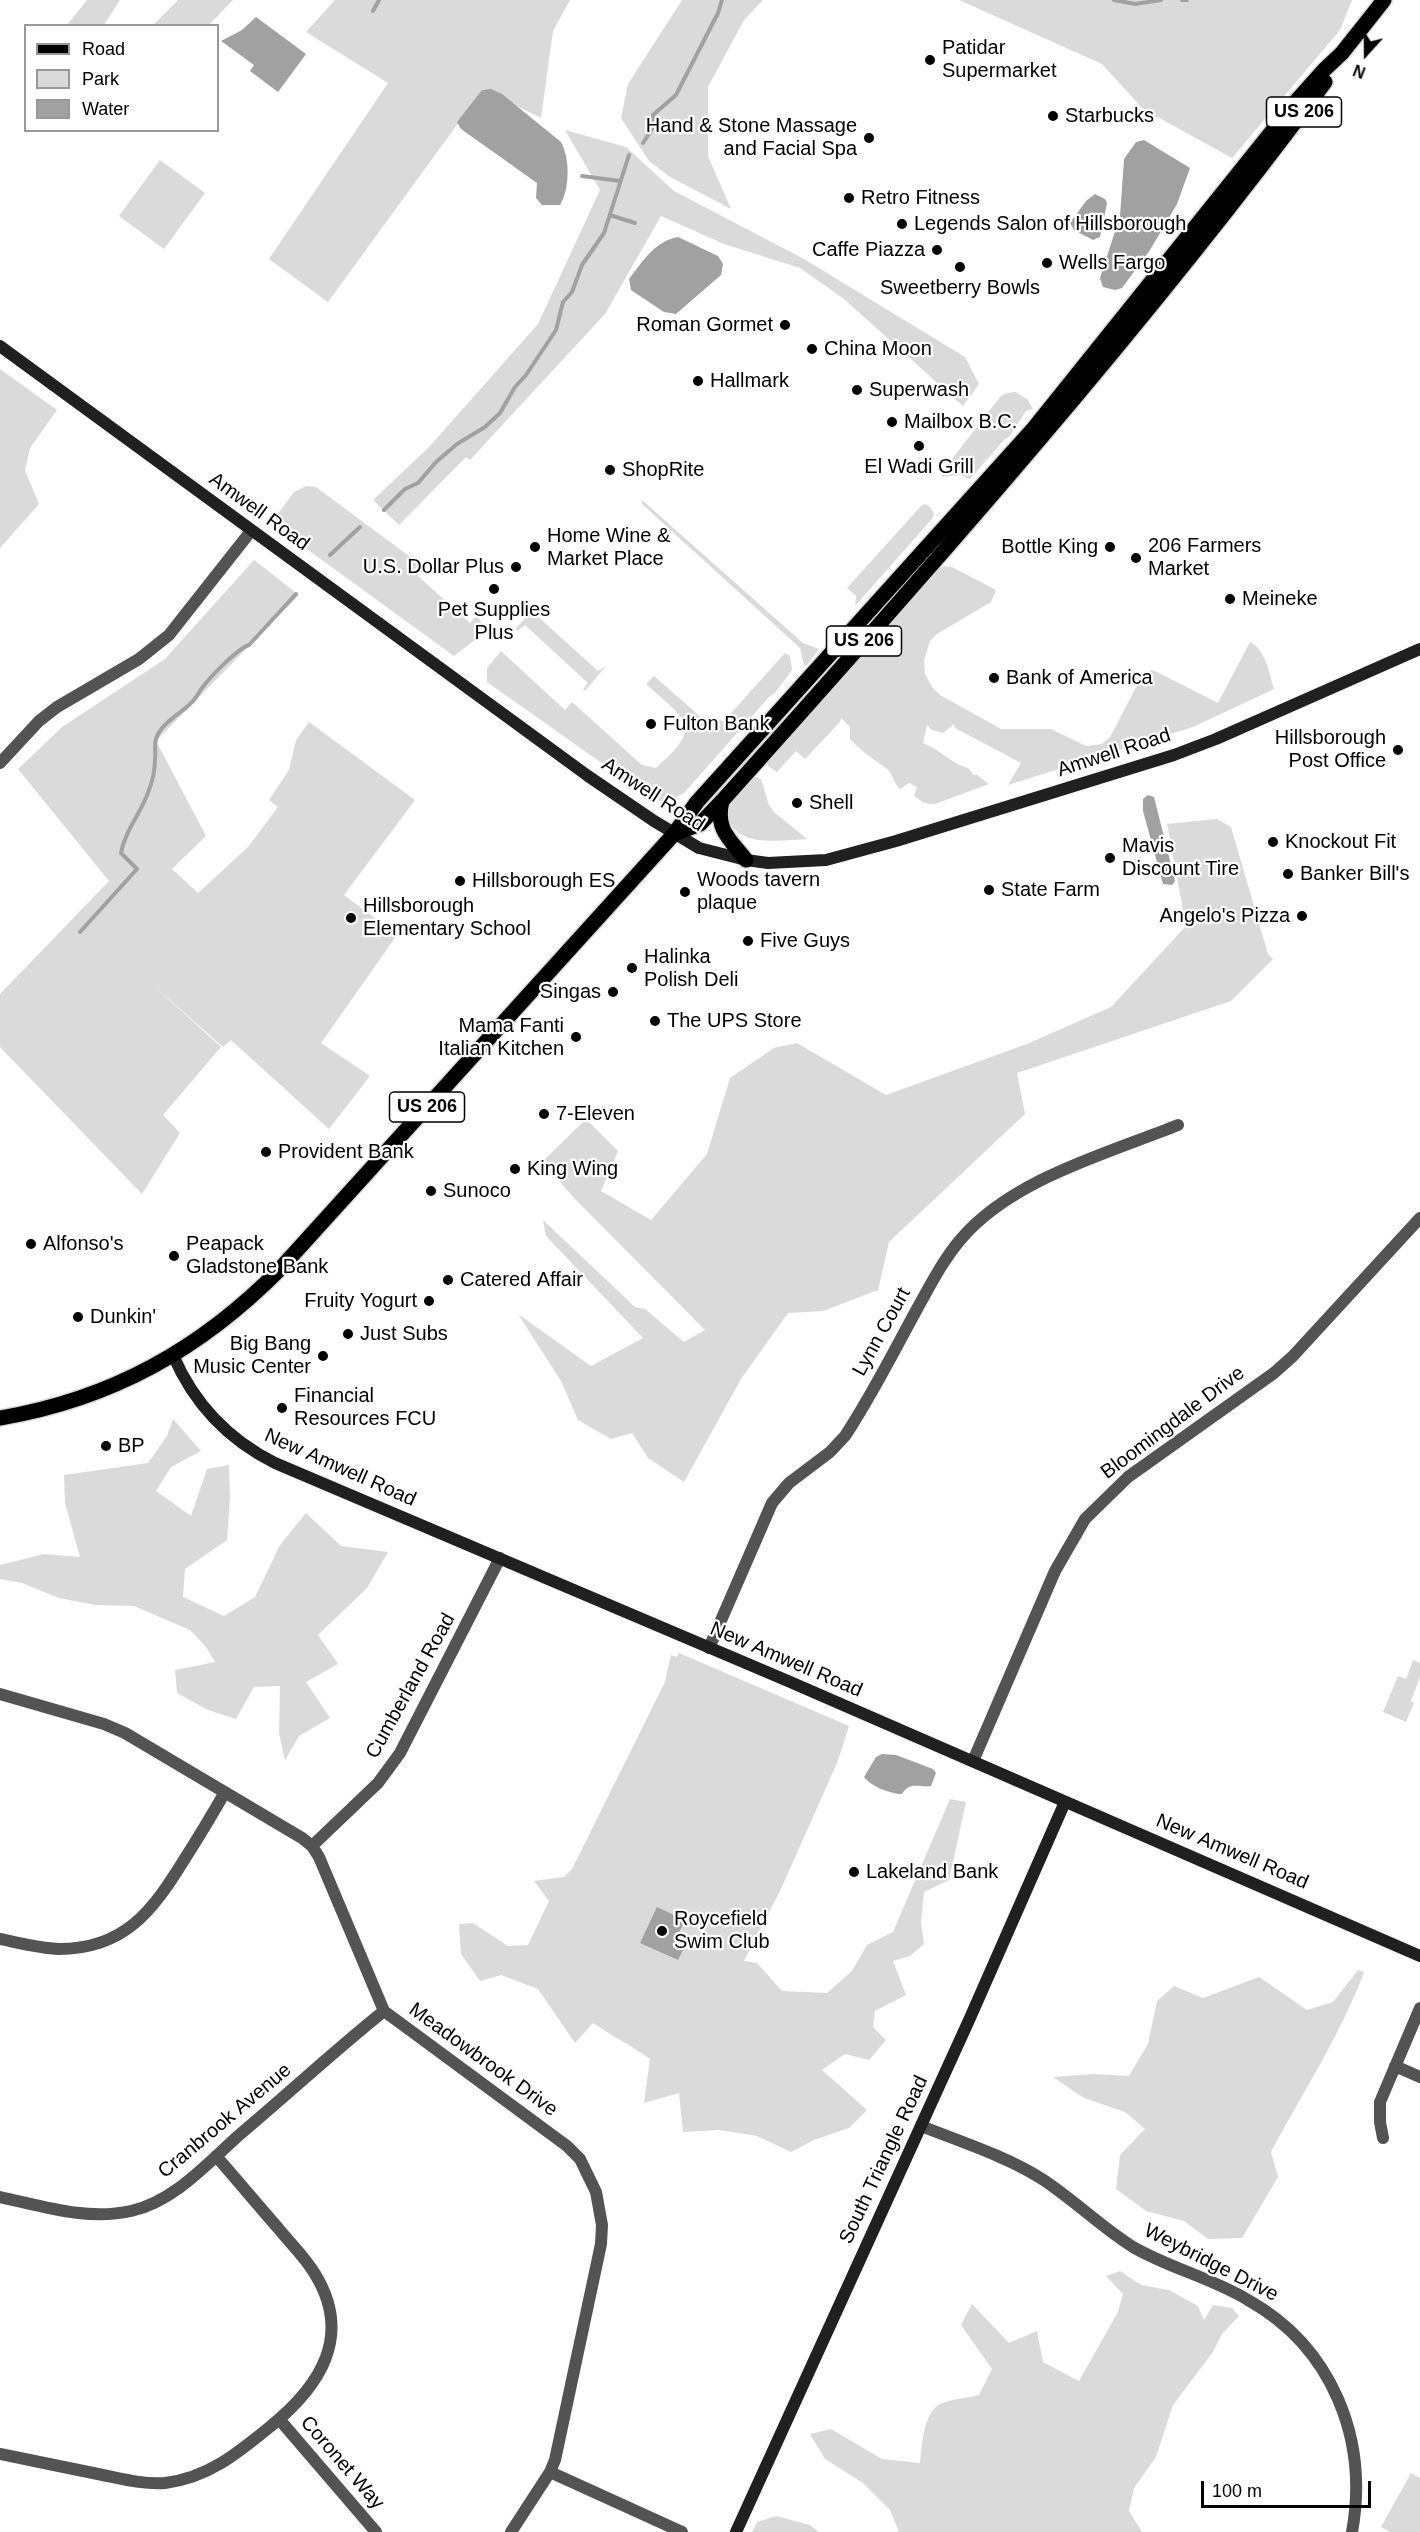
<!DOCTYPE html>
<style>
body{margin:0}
#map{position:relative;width:1420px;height:2532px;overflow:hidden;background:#fff;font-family:Helvetica,sans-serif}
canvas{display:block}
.legend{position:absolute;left:24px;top:24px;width:195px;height:108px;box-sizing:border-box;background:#fff;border:2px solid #999;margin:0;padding:8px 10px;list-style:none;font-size:18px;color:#000}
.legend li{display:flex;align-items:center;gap:12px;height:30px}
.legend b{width:30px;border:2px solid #999}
.north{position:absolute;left:1336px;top:24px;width:60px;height:60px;-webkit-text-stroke:4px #fff;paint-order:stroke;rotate:201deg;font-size:16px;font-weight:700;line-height:24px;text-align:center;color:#000}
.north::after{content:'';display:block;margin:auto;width:21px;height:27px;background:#000;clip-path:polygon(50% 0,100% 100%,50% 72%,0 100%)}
.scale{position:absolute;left:1201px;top:2481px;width:170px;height:27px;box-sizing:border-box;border:3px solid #000;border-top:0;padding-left:8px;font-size:18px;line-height:21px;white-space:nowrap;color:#000;-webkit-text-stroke:4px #fff;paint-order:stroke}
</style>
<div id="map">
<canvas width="1420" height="2532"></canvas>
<ul class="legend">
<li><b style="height:8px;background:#000"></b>Road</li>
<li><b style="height:16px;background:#dadada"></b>Park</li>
<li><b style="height:16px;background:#a1a1a1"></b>Water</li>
</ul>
<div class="north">N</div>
<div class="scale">100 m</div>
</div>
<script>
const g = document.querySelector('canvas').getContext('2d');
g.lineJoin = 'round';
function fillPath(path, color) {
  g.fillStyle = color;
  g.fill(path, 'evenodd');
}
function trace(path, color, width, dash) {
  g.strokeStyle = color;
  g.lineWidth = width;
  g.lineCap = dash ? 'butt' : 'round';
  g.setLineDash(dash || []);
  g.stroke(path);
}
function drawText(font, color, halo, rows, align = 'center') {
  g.font = font + ' Helvetica,sans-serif';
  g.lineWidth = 4.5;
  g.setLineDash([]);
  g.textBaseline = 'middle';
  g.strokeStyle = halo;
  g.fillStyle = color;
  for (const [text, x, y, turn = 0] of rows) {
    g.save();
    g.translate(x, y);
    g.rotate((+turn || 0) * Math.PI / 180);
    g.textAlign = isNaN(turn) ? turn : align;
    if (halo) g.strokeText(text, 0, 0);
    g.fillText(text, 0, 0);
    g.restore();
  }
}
fillPath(new Path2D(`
 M 87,0 L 120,0 L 104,25 L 67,25 Z
 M 178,0 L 233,0 L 209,25 L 153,25 Z
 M 335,0 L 570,0 L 553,31 L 541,118 L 483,89 L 328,302 L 269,259 L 388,83 L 306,32 Z
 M 682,0 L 763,0 L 744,20 L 708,87 L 708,156 L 731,209 L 670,177 L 649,161 L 621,118 L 628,84 Z
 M 959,0 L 1352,0 L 1340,30 L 1232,158 L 1143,109 L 1102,64 Z
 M 565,130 L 626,147 L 674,191 L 804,259 L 965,357 L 979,384 L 963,406 L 844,299 L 800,268 L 724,244 L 661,216 L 605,314 L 470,460 L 466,457 L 399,525 L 373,500 L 430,446 L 538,324 L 600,190 Z
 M 160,160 L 205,193 L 164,249 L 119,216 Z
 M 0,369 L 57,410 L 30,448 L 25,470 L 39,504 L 0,548 Z
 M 1016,392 L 1028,400 L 1033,409 L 1026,411 L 1010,436 L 1004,440 L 970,479 L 960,475 L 942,477 L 941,473 L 1001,396 L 1007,393 Z
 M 306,486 L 316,487 L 425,568 L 418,576 L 470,623 L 477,615 L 483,625 L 476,639 L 454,656 L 271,523 L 294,492 Z
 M 642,500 L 803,643 L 819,649 L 807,665 L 804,665 L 800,648 L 642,504 Z
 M 925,504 L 930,507 L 934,514 L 932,519 L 855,606 L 856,596 L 847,588 L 921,506 Z
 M 254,560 L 299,595 L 156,741 L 206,836 L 172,869 L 198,893 L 248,847 L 278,807 L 269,800 L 289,770 L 296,740 L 309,722 L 415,800 L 344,895 L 397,935 L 321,1043 L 370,1076 L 329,1129 L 231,1040 L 223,1047 L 152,984 L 221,1047 L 163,1115 L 180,1133 L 142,1194 L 0,1047 L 0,994 L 109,881 L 18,769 L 62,727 L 165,659 Z
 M 944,566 L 952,567 L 996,590 L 991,602 L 937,634 L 930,641 L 924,660 L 925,674 L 932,687 L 940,695 L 1001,729 L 1051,729 L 1086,746 L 1102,744 L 1110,737 L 1144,672 L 1153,670 L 1218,703 L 1250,642 C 1266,650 1269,673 1274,689 L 1193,727 L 1008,785 L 1021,763 L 955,728 L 954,724 L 943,733 L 932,730 L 927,725 L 923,743 C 938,748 953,765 968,768 L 974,775 L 977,775 L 989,784 L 935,804 C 926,805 921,801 914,796 L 917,787 L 909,783 L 900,789 C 894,784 893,774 887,769 C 875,760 861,751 850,739 L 850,727 L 841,718 L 840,722 L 805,759 L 796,751 L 777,772 L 768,766 L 768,760 L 937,570 Z
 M 538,605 L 540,608 L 535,614 L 598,671 L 606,666 L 585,691 L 583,689 L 588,683 L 525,625 L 517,631 L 516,628 Z
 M 501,651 L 565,710 L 572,702 L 642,765 L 656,768 C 705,725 686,721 646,684 L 654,676 L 712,727 L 718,720 L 724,721 L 785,653 L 790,656 L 792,670 L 775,693 L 769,697 L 684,793 L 667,802 L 654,800 L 487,682 L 487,668 Z
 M 756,777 L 761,779 L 769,805 L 774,812 L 807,839 C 783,840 739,848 729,820 L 725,820 L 729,805 L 752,778 Z
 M 1217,819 L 1231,827 L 1268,954 L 1273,959 L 1231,1001 L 1017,1073 L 1025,1114 L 889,1242 L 878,1290 L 823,1311 L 788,1313 L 741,1379 L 684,1482 L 648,1458 L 632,1433 L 611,1439 L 578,1420 L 561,1381 L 518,1314 L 591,1366 L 643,1338 L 546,1236 L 543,1220 L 635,1307 L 645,1309 L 684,1342 L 705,1330 L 575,1199 L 542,1162 L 586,1119 L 618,1151 L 601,1191 L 651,1220 L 707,1154 L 730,1078 L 774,1048 L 797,1043 L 886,1095 L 1027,1044 L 1111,1007 L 1186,926 L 1167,824 Z
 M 173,1419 L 201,1451 L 171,1467 L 156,1491 L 191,1516 L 207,1469 L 229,1465 L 230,1498 L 227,1540 L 185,1569 L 183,1597 L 224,1616 L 255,1597 L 280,1545 L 306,1513 L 341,1546 L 388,1552 L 367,1588 L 318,1635 L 338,1664 L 306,1682 L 330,1718 L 299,1736 L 285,1760 L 279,1733 L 280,1686 L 254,1687 L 236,1719 L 208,1710 L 177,1693 L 175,1670 L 215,1662 L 206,1647 L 190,1630 L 134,1606 L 95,1605 L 59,1598 L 22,1583 L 0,1579 L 0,1565 L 44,1554 L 80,1557 L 65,1503 L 64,1475 L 148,1463 L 167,1436 Z
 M 679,1653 L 849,1726 L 837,1763 L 780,1891 L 744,1961 L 757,1963 L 782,1991 L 827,1993 L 852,1971 L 867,1945 L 893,1932 L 950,1799 L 966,1802 L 949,1880 L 924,1892 L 921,1923 L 924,1944 L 910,1956 L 893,1961 L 906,1995 L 875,2011 L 873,2027 L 886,2040 L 869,2060 L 845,2054 L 822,2070 L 867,2110 L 849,2128 L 814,2140 L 791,2152 L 757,2136 L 720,2130 L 683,2132 L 679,2093 L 644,2103 L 650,2059 C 632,2046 612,2036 593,2023 L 575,2043 L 538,1989 L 501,1975 L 480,1981 L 461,1954 L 459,1924 L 473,1923 L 508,1946 L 528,1945 L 549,1901 L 534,1881 L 564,1877 L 572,1869 L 665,1682 L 671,1655 L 677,1657 Z
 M 1413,1660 L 1420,1663 L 1420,1677 L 1411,1701 L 1414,1703 L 1406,1722 L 1383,1712 L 1398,1676 L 1406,1679 Z
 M 1358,1970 L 1364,1972 C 1340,2036 1303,2092 1271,2152 L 1278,2177 L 1242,2238 L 1208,2239 L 1184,2221 L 1146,2211 L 1116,2189 L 1120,2155 L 1145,2129 L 1125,2112 L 1084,2098 L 1053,2077 L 1094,2074 L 1129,2076 L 1148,2044 L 1157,2001 L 1174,1986 L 1203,1998 L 1259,1977 L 1307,2010 L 1333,2002 Z
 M 1120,2271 L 1141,2285 L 1169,2290 L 1198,2306 L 1204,2320 L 1213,2305 L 1232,2308 L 1239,2316 L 1222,2334 L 1213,2352 L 1173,2405 L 1156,2457 L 1134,2488 L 1129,2511 L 1142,2532 L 899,2532 L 890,2510 L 863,2483 L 825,2459 L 810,2434 L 831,2429 L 882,2459 L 920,2463 C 922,2446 923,2411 942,2403 C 953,2399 967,2398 979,2395 L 992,2369 L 961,2325 L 972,2304 L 1009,2343 L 1037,2331 L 1043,2362 L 1079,2381 L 1118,2312 L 1123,2294 L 1106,2276 Z
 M 1411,2473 L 1420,2478 L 1420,2532 L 1390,2532 L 1381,2527 Z
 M 776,2516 L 810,2525 L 819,2532 L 752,2532 L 757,2522 Z`), '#dadada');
fillPath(new Path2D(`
 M 256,17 L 306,54 L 278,92 L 250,71 L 254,65 L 221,41 L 242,30 Z
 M 491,89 L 502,94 L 561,142 C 570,158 570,189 560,205 L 542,205 L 536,198 L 537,183 L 461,129 L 457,122 L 482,90 Z
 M 1144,140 L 1190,168 L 1177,204 L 1150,250 L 1122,288 L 1115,290 L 1103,287 L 1100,278 L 1120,216 L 1124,159 L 1136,142 Z
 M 1095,194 L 1105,199 L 1107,203 L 1100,237 L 1093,240 L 1074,230 L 1070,223 L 1086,201 Z
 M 678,237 L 718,256 L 723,264 L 721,275 L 676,314 L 664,312 L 631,290 L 629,279 C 643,261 655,241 678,237 Z
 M 1148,795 L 1154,797 L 1175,881 L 1172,885 L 1163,884 L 1143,811 L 1143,799 Z
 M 882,1754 L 896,1755 L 933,1769 L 936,1773 L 931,1786 C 919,1788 910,1781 902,1794 C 890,1794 871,1786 864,1777 L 876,1757 Z
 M 657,1907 L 685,1920 L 673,1945 L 683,1950 L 678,1960 L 640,1943 Z`), '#a1a1a1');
trace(new Path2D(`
 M 1114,0 L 1135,4 L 1161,0
 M 1182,0 L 1187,0
 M 373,11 L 379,0
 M 643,143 L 652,129 L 653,115 L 676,95 L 718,13 L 722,0
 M 582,176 L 620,181
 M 610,215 L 635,223
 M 384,510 L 405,489 L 418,483 L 436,462 L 457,444 L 485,427 L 500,413 L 515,387 L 526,375 L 556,330 L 563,302 L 572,292 L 582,265 L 604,233 L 629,155
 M 330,555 L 360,527
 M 80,932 L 137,869 L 121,853 C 125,830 142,812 149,790 C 153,780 155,768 155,758 C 156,752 154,745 156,739 C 161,723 180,714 191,703 C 196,699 198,693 202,688 C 210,677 237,649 249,645 L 296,594`), '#a1a1a1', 4);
const primary = new Path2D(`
 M 722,801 C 715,830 730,839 746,860
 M 674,834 L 700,824 L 722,801 C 931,568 1139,333 1325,82
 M 0,1418 C 112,1399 201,1349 280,1269 L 674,834 L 697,802 L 1034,428 L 1298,99 L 1324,70 L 1342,53 L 1384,0`);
trace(primary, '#dbdbdb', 18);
trace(new Path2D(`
 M 0,763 L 39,721 L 57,707 L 139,659 L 169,635 L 251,531
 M 709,1648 L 772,1503 L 789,1483 L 830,1452 L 845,1436 C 872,1395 894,1351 917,1309 C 931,1284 943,1260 961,1239 C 1012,1179 1106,1154 1178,1125
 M 0,1694 L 104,1724 L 125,1733 L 302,1838 L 312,1846 L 319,1857 L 384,2011 L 567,2146 L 580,2159 L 596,2192 L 602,2225 L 601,2244 L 555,2460 L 550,2472 L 511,2532
 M 973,1761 L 1055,1571 L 1085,1519 L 1128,1477 L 1274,1373 L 1293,1356 L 1420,1218
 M 312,1846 L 378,1783 L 400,1753 L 500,1558
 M 0,1939 C 20,1943 39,1948 59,1949 C 125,1949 153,1910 184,1860 C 198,1838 212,1815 225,1792
 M 1395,2066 L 1420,2077
 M 921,2126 C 959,2141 1008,2157 1042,2179 C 1073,2199 1101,2227 1133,2247 C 1169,2268 1212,2278 1248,2300 C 1332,2347 1369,2439 1352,2532
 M 1383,2138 L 1380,2122 L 1380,2102 L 1420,2008
 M 0,2197 C 42,2206 87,2221 131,2211 C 173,2202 207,2164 238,2136 C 287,2095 334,2051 384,2011
 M 279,2419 L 376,2532
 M 0,2454 C 33,2461 65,2467 98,2474 C 119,2478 143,2485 165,2483 C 208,2478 238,2453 271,2426 C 320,2386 353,2336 315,2274 C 305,2257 290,2243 278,2228 C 257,2204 237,2180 216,2156
 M 550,2472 L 682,2532`), '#535353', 12);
trace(new Path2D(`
 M 0,346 L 588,776 L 654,821 L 699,848 L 746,860 L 768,863 L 826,860 L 896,841 L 1174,755 L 1216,739 L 1420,649
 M 173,1355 C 194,1404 227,1439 275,1463 L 788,1681 L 1420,1956
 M 736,2532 L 970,2018 L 1065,1802`), '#202020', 12);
trace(primary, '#000', 15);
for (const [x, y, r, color] of [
 [930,60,6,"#000"],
 [1053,116,6,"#000"],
 [869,138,6,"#000"],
 [849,198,6,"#000"],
 [902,224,6,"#000"],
 [937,250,6,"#000"],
 [1047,263,6,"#000"],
 [960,267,6,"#000"],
 [785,325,6,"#000"],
 [812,349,6,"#000"],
 [698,381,6,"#000"],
 [857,390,6,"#000"],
 [892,422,6,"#000"],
 [919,446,6,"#000"],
 [610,470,6,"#000"],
 [535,547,6,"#000"],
 [1110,547,6,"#000"],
 [1136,558,6,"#000"],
 [516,567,6,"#000"],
 [494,589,6,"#000"],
 [1230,599,6,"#000"],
 [994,678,6,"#000"],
 [651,724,6,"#000"],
 [1398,750,6,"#000"],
 [797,803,6,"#000"],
 [1273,842,6,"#000"],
 [1110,858,6,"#000"],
 [1288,874,6,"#000"],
 [460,881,6,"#000"],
 [989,890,6,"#000"],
 [685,892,6,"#000"],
 [1302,916,6,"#000"],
 [351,918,6,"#000"],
 [748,941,6,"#000"],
 [632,968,6,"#000"],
 [613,992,6,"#000"],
 [655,1021,6,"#000"],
 [576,1037,6,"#000"],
 [544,1114,6,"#000"],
 [266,1152,6,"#000"],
 [515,1169,6,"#000"],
 [431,1191,6,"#000"],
 [31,1244,6,"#000"],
 [174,1256,6,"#000"],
 [448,1280,6,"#000"],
 [429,1301,6,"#000"],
 [78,1317,6,"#000"],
 [348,1334,6,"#000"],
 [323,1356,6,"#000"],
 [282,1408,6,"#000"],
 [106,1446,6,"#000"],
 [854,1872,6,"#000"],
 [662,1931,6,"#000"]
]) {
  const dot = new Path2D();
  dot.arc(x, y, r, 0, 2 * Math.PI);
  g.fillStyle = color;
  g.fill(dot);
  trace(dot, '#fff', 2);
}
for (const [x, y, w] of [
 [1304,112,75],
 [864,641,75],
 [427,1107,75]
]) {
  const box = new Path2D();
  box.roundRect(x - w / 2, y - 15, w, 30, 4.5);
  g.fillStyle = '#fff';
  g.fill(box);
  trace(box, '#000', 1.5);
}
drawText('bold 18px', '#000', null, [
 ["US 206",1304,112],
 ["US 206",864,641],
 ["US 206",427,1107]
]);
drawText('20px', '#000', '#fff', [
 ["Patidar",942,48],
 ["Supermarket",942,71],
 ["Starbucks",1065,116],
 ["Hand & Stone Massage",857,126,"right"],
 ["and Facial Spa",857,149,"right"],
 ["Retro Fitness",861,198],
 ["Legends Salon of Hillsborough",914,224],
 ["Caffe Piazza",925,250,"right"],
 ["Wells Fargo",1059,263],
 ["Sweetberry Bowls",960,288,"center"],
 ["Roman Gormet",773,325,"right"],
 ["China Moon",824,349],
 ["Hallmark",710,381],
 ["Superwash",869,390],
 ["Mailbox B.C.",904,422],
 ["El Wadi Grill",919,467,"center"],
 ["ShopRite",622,470],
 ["Home Wine &",547,536],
 ["Market Place",547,559],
 ["206 Farmers",1148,546],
 ["Market",1148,569],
 ["Bottle King",1098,547,"right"],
 ["U.S. Dollar Plus",504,567,"right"],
 ["Meineke",1242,599],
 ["Pet Supplies",494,610,"center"],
 ["Plus",494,633,"center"],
 ["Bank of America",1006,678],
 ["Fulton Bank",663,724],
 ["Hillsborough",1386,738,"right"],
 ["Post Office",1386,761,"right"],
 ["Shell",809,803],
 ["Knockout Fit",1285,842],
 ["Mavis",1122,846],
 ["Discount Tire",1122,869],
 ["Banker Bill's",1300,874],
 ["Woods tavern",697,880],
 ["plaque",697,903],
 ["Hillsborough ES",472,881],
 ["State Farm",1001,890],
 ["Hillsborough",363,906],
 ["Elementary School",363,929],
 ["Angelo's Pizza",1290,916,"right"],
 ["Five Guys",760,941],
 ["Halinka",644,957],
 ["Polish Deli",644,980],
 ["Singas",601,992,"right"],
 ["The UPS Store",667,1021],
 ["Mama Fanti",564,1026,"right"],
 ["Italian Kitchen",564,1049,"right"],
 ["7-Eleven",556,1114],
 ["Provident Bank",278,1152],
 ["King Wing",527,1169],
 ["Sunoco",443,1191],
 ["Alfonso's",43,1244],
 ["Peapack",186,1244],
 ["Gladstone Bank",186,1267],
 ["Catered Affair",460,1280],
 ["Fruity Yogurt",417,1301,"right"],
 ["Dunkin'",90,1317],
 ["Just Subs",360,1334],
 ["Big Bang",311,1344,"right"],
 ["Music Center",311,1367,"right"],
 ["Financial",294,1396],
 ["Resources FCU",294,1419],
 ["BP",118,1446],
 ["Lakeland Bank",866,1872],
 ["Roycefield",674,1919],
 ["Swim Club",674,1942]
], 'left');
drawText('20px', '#000', '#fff', [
 ["Amwell Road",259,512,36],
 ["Amwell Road",1114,753,-18],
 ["Amwell Road",653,795,33],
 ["Lynn Court",882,1332,-61],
 ["Bloomingdale Drive",1173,1423,-37],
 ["New Amwell Road",340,1468,24],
 ["New Amwell Road",786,1660,23],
 ["Cumberland Road",411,1686,-61],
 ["New Amwell Road",1232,1852,23],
 ["Meadowbrook Drive",483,2060,36],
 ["Cranbrook Avenue",225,2121,-40],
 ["South Triangle Road",884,2160,-65],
 ["Weybridge Drive",1211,2263,27],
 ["Coronet Way",342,2463,49]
]);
</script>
